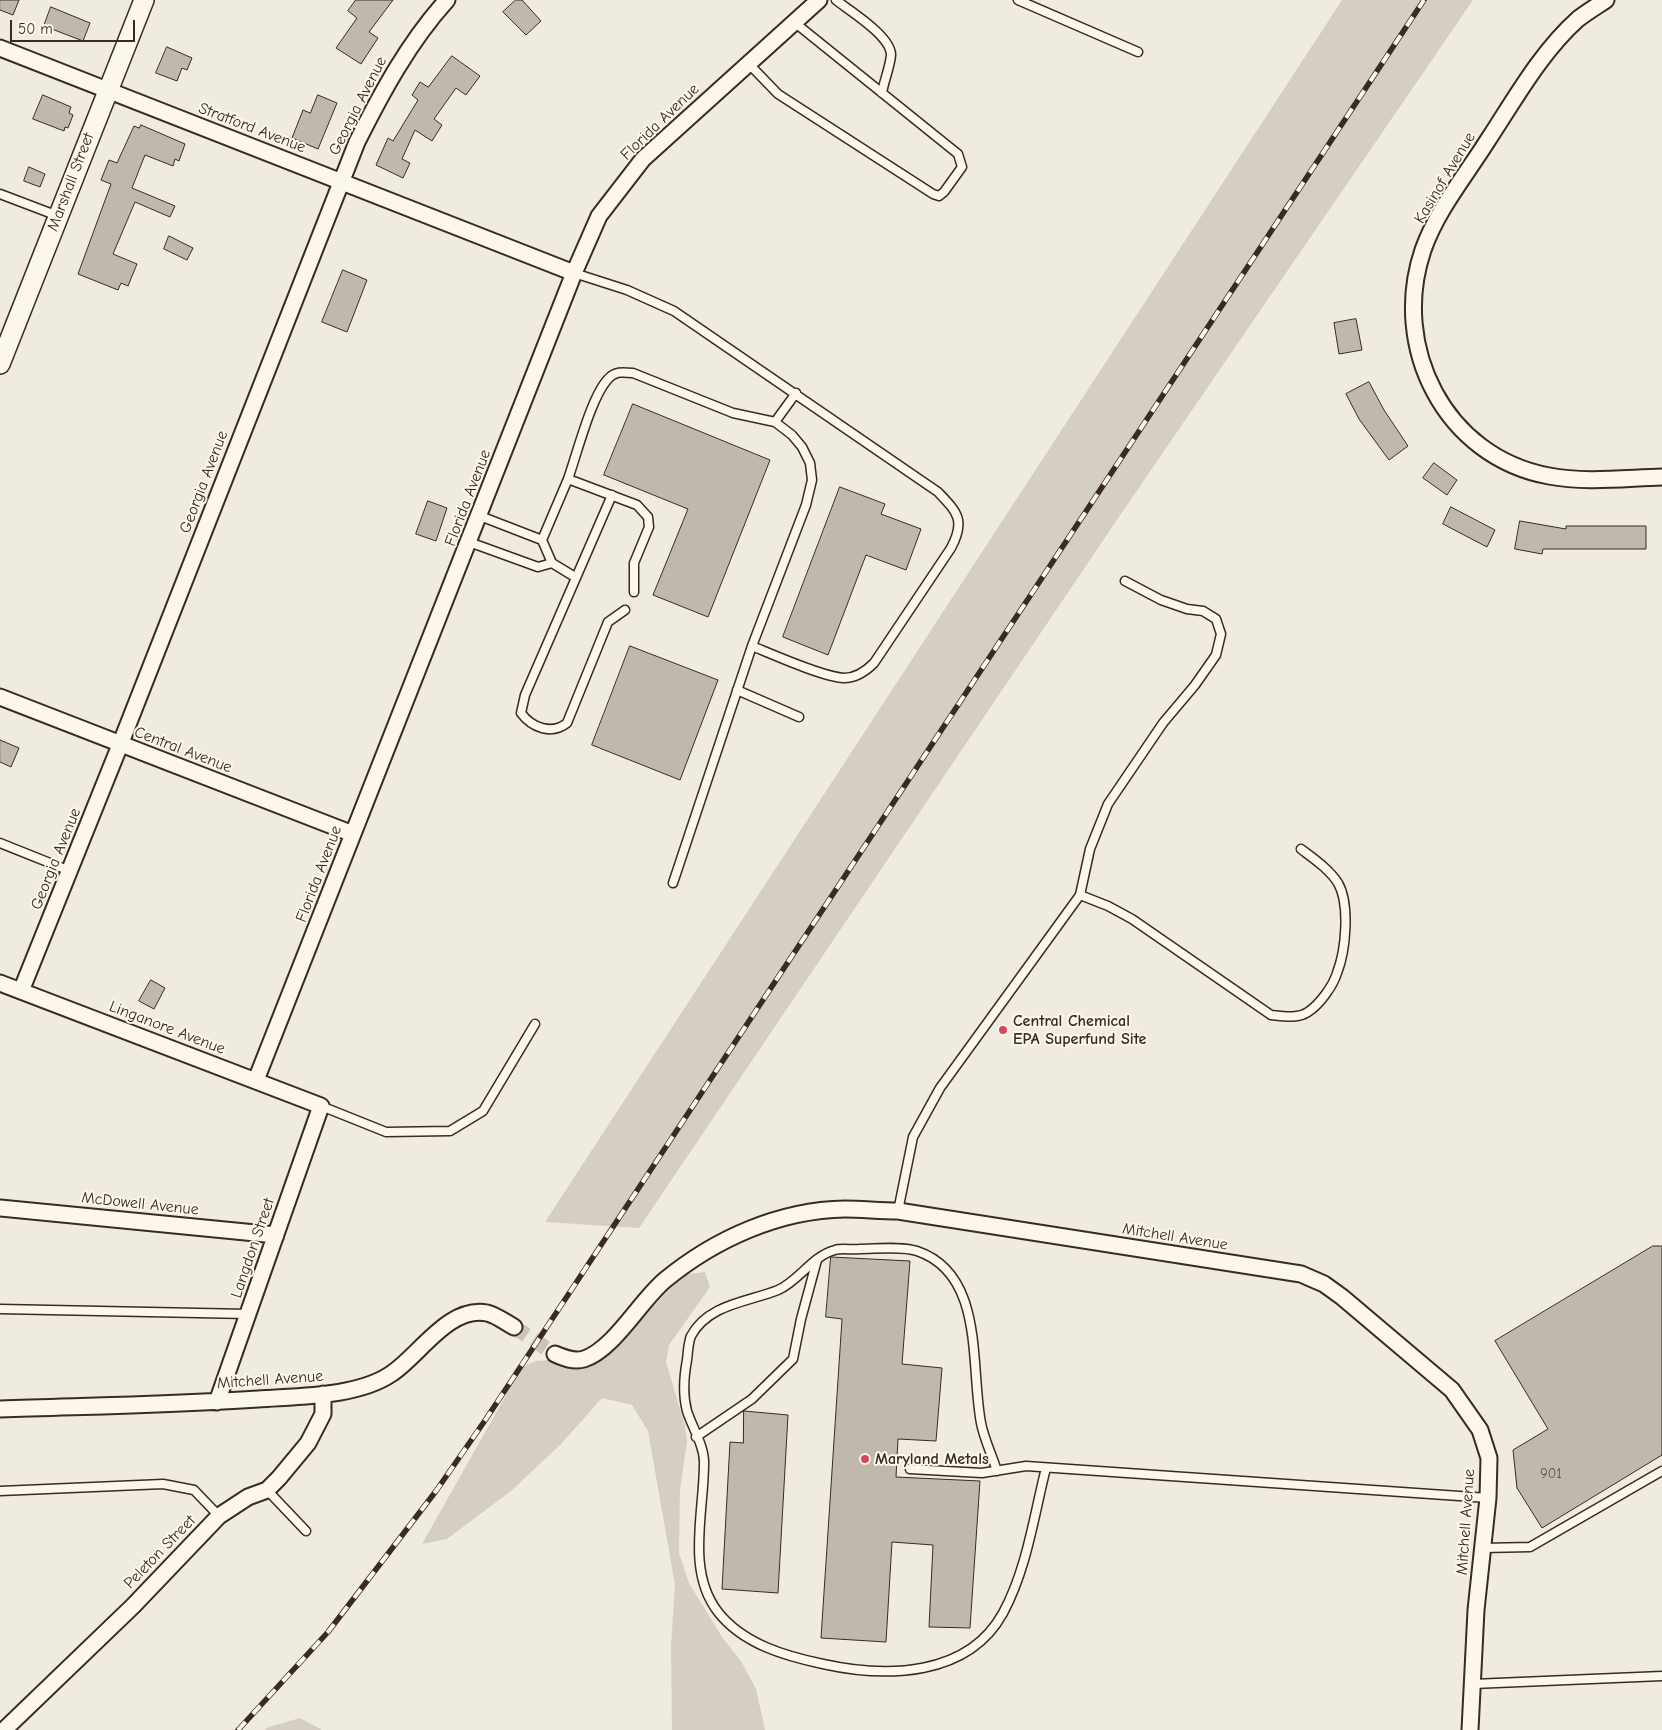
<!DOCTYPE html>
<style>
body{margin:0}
#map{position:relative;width:1662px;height:1730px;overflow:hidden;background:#f0ebe0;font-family:"Comic Neue",sans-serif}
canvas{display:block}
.scale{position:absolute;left:10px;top:20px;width:125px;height:22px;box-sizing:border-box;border:2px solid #3b2a1e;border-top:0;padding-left:6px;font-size:15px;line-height:18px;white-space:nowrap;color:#3b2a1e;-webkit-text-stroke:4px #fbf7ec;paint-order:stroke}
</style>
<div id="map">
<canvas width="1662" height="1730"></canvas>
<div class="scale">50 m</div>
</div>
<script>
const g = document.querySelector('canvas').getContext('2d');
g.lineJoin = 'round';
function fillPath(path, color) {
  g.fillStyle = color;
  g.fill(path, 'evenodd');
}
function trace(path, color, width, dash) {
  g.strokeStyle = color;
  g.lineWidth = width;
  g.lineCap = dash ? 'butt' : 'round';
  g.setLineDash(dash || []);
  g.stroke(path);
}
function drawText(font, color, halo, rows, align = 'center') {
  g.font = font + ' "Comic Neue",sans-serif';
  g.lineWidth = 4;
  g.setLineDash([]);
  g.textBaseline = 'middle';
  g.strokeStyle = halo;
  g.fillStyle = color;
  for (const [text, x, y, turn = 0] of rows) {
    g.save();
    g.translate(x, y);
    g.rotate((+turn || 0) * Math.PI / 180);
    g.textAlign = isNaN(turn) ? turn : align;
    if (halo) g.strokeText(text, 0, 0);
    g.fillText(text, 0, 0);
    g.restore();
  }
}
fillPath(new Path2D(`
 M 1342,0 L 1473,0 L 1125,508 L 639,1228 L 545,1222 Z
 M 705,1272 L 710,1287 L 669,1345 L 666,1362 L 685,1426 L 687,1442 L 680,1490 L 679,1553 L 689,1583 L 722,1637 L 741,1661 L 756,1689 L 765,1730 L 672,1730 L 671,1646 L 675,1585 L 648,1431 L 632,1405 L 602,1398 L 560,1445 L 511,1491 L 447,1539 L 422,1544 L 522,1367 L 536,1361 L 596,1357 L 655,1305 L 676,1282 L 689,1274 Z
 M 300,1718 L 322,1730 L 265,1730 L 269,1727 Z`), '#d5cec3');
const building = new Path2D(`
 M 0,0 L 19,0 L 13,15 L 0,10 Z
 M 356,0 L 393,0 L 369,32 L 378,38 L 361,64 L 336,48 L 357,18 L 348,11 Z
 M 516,0 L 522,0 L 541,21 L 526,35 L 503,12 Z
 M 51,7 L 90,23 L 83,41 L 44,26 Z
 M 167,47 L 192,58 L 187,70 L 182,68 L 177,81 L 156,73 Z
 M 452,56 L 480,76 L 466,95 L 456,88 L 434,119 L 442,125 L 432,141 L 415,130 L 402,159 L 410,163 L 403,178 L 376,165 L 388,138 L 393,141 L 418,100 L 412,95 L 420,82 L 428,87 Z
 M 43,95 L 71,107 L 69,113 L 73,115 L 68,128 L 65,127 L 64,131 L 33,119 Z
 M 318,95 L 337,103 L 318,149 L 292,138 L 303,110 L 310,113 Z
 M 141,125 L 185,144 L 179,161 L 175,159 L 173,166 L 145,155 L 132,188 L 175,206 L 170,217 L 135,202 L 113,254 L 137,264 L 128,286 L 121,283 L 118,290 L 78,274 L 111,184 L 101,180 L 109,160 L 117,163 L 134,126 L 139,128 Z
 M 29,167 L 45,174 L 40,187 L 24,181 Z
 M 169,236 L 193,248 L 187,260 L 164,249 Z
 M 343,270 L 367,280 L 347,332 L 322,322 Z
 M 1356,319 L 1362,350 L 1339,354 L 1334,323 Z
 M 1369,382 L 1384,410 L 1408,446 L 1389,460 L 1359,419 L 1346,394 Z
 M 633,404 L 770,460 L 708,617 L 653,595 L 688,509 L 604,475 Z
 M 1434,463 L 1457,480 L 1447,495 L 1423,478 Z
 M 840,487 L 885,504 L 881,514 L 921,529 L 906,570 L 866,555 L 828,655 L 783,637 Z
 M 428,501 L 447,508 L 436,541 L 416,534 Z
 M 1451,507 L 1495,530 L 1487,547 L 1443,524 Z
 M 1520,521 L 1566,529 L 1566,526 L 1646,526 L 1646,549 L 1543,549 L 1542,554 L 1515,549 Z
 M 630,646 L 718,680 L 680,780 L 592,745 Z
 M 0,740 L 19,748 L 11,767 L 0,762 Z
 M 151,980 L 165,988 L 154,1009 L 139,1001 Z
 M 1653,1246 L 1662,1246 L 1662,1455 L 1542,1528 L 1517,1488 L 1513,1450 L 1548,1429 L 1495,1341 Z
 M 831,1257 L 910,1261 L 902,1364 L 942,1368 L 936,1441 L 898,1439 L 896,1477 L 980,1481 L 970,1628 L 929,1627 L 933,1545 L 892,1542 L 886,1642 L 821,1638 L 842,1319 L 826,1317 Z
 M 744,1411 L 788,1415 L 778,1593 L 722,1589 L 730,1442 L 743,1443 Z`);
fillPath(building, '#c0b8ad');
trace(building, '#3b2a1e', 1);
trace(new Path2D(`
 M 514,1327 L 555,1354`), '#ccc4b9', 15, [15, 8]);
const service = new Path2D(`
 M 836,0 C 850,11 891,36 891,55 C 890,67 884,81 882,93
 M 1018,0 L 1138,52
 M 748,63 L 778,94 L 933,194 L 939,196 L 944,192 L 962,167 L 958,154 L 794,22
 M 0,194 L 58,216
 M 574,273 L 627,290 L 674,311 L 938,492 C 957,512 966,520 951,548 L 874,663 C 866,671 857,678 844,678 C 823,677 774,655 752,646
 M 775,422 L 796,393
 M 568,479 C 577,454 591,397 608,379 C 615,371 623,372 633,373 L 733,413 L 775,422 L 792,435 L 802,447 L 810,463 L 812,480 L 806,505 L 752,646 L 673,883
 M 612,495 L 525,695 L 521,713 C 532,728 552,735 567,723 L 608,622 L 625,610
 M 480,516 L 542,540 L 552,563 L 575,577
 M 542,540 L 568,479 L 637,505 L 648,517 L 649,527 L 634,563 L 634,592
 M 469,542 L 538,567 L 552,563
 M 737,690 L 799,717
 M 0,843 L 70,871
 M 1080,895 L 1090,849 L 1108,804 L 1163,723 L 1195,685 L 1216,655 L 1221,634 L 1216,619 L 1203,611 L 1187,609 L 1161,600 L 1125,581
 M 321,1106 L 386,1132 L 450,1131 L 483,1111 L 535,1024
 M 898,1211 L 913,1137 L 940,1088 L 1080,895 L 1108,906 L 1132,919 L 1271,1015 C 1282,1016 1298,1019 1308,1012 C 1320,1004 1333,986 1337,973 C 1346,950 1350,904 1338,883 C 1329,869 1314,859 1301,849
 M 0,1309 L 248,1314
 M 696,1437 L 752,1399 L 793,1359 L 801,1319 L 817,1260
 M 910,1469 L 982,1473 L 1026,1466 L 1488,1498
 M 997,1471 C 992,1455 984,1439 981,1423 C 970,1365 985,1274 917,1251 C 903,1246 875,1249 860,1249 C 852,1250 842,1248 835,1250 C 812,1256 799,1281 778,1290 C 748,1302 708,1304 691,1336 C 688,1343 688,1353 687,1360 C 684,1376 683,1396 687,1411 C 692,1427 705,1447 704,1464 C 704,1512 686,1571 718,1612 C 743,1644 785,1656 823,1664 C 886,1678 968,1677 1003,1613 C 1027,1569 1034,1515 1046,1468
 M 267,1490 L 306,1531
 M 0,1491 L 163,1484 L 194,1490 L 219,1516
 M 1483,1548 L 1530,1547 L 1662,1471
 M 1473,1684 L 1662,1676`);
const minor = new Path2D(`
 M 1606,0 C 1597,6 1587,12 1578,19 C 1541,52 1515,99 1488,140 C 1466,175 1437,210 1423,250 C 1390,347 1445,457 1549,476 C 1585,483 1625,478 1662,477
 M 0,48 L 574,273
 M 0,697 L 353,834
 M 0,983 L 321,1106 L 217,1402
 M 21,991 L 120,745 L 357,142 C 382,92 409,42 447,0
 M 256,1080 L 574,273 L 599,216 L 643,159 L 819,0
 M 0,1208 L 276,1235
 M 555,1354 C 564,1358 574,1362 584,1359 C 613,1350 640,1301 665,1280 C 715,1239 779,1210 845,1209 C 862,1209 880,1211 898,1211 L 1301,1274 L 1324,1284 L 1342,1297 L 1452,1390 L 1480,1430 L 1489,1458 L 1488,1498 L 1476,1610 L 1470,1730
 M 0,1409 C 86,1406 172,1405 258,1399 C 298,1396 357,1397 391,1374 C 420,1355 448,1306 487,1313 C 496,1315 505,1322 514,1327
 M 4,1730 L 133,1606 L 219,1516 L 248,1497 L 267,1490 L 279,1478 L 308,1443 L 323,1414 L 323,1394`);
const tertiary = new Path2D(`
 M 0,364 L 144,0`);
trace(service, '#3b2a1e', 11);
trace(minor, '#3b2a1e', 19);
trace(tertiary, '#3b2a1e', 22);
trace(service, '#fbf7ec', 8);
trace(minor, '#fbf7ec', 15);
trace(tertiary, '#fbf7ec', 19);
const rail = new Path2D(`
 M 238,1730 L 328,1632 L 436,1491 L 486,1419 L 1424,0`);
trace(rail, '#3b2a1e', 5.5);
trace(rail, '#fbf7ec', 4, [11]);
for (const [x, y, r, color] of [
 [1003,1030,5,"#d1495b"],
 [865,1459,5,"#d1495b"]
]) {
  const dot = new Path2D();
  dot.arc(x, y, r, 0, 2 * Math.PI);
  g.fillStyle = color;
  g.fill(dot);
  trace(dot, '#fbf7ec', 2);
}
drawText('14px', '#5c4e42', null, [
 ["901",1551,1474]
]);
drawText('16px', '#3b2a1e', '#fbf7ec', [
 ["Georgia Avenue",358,106,-63],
 ["Florida Avenue",660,122,-44],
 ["Stratford Avenue",252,128,21],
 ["Kasinof Avenue",1445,178,-59],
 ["Marshall Street",71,182,-69],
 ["Georgia Avenue",204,482,-69],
 ["Florida Avenue",468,498,-69],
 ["Central Avenue",183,750,21],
 ["Georgia Avenue",56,859,-68],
 ["Florida Avenue",319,874,-69],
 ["Linganore Avenue",167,1028,21],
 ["McDowell Avenue",140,1204,6],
 ["Mitchell Avenue",1175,1237,9],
 ["Langdon Street",253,1248,-71],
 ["Mitchell Avenue",270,1380,-4],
 ["Mitchell Avenue",1466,1522,-86],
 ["Peleton Street",160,1552,-46]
]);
drawText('bold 16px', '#3b2a1e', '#fbf7ec', [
 ["Central Chemical",1013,1021],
 ["EPA Superfund Site",1013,1039],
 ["Maryland Metals",875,1459]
], 'left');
</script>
